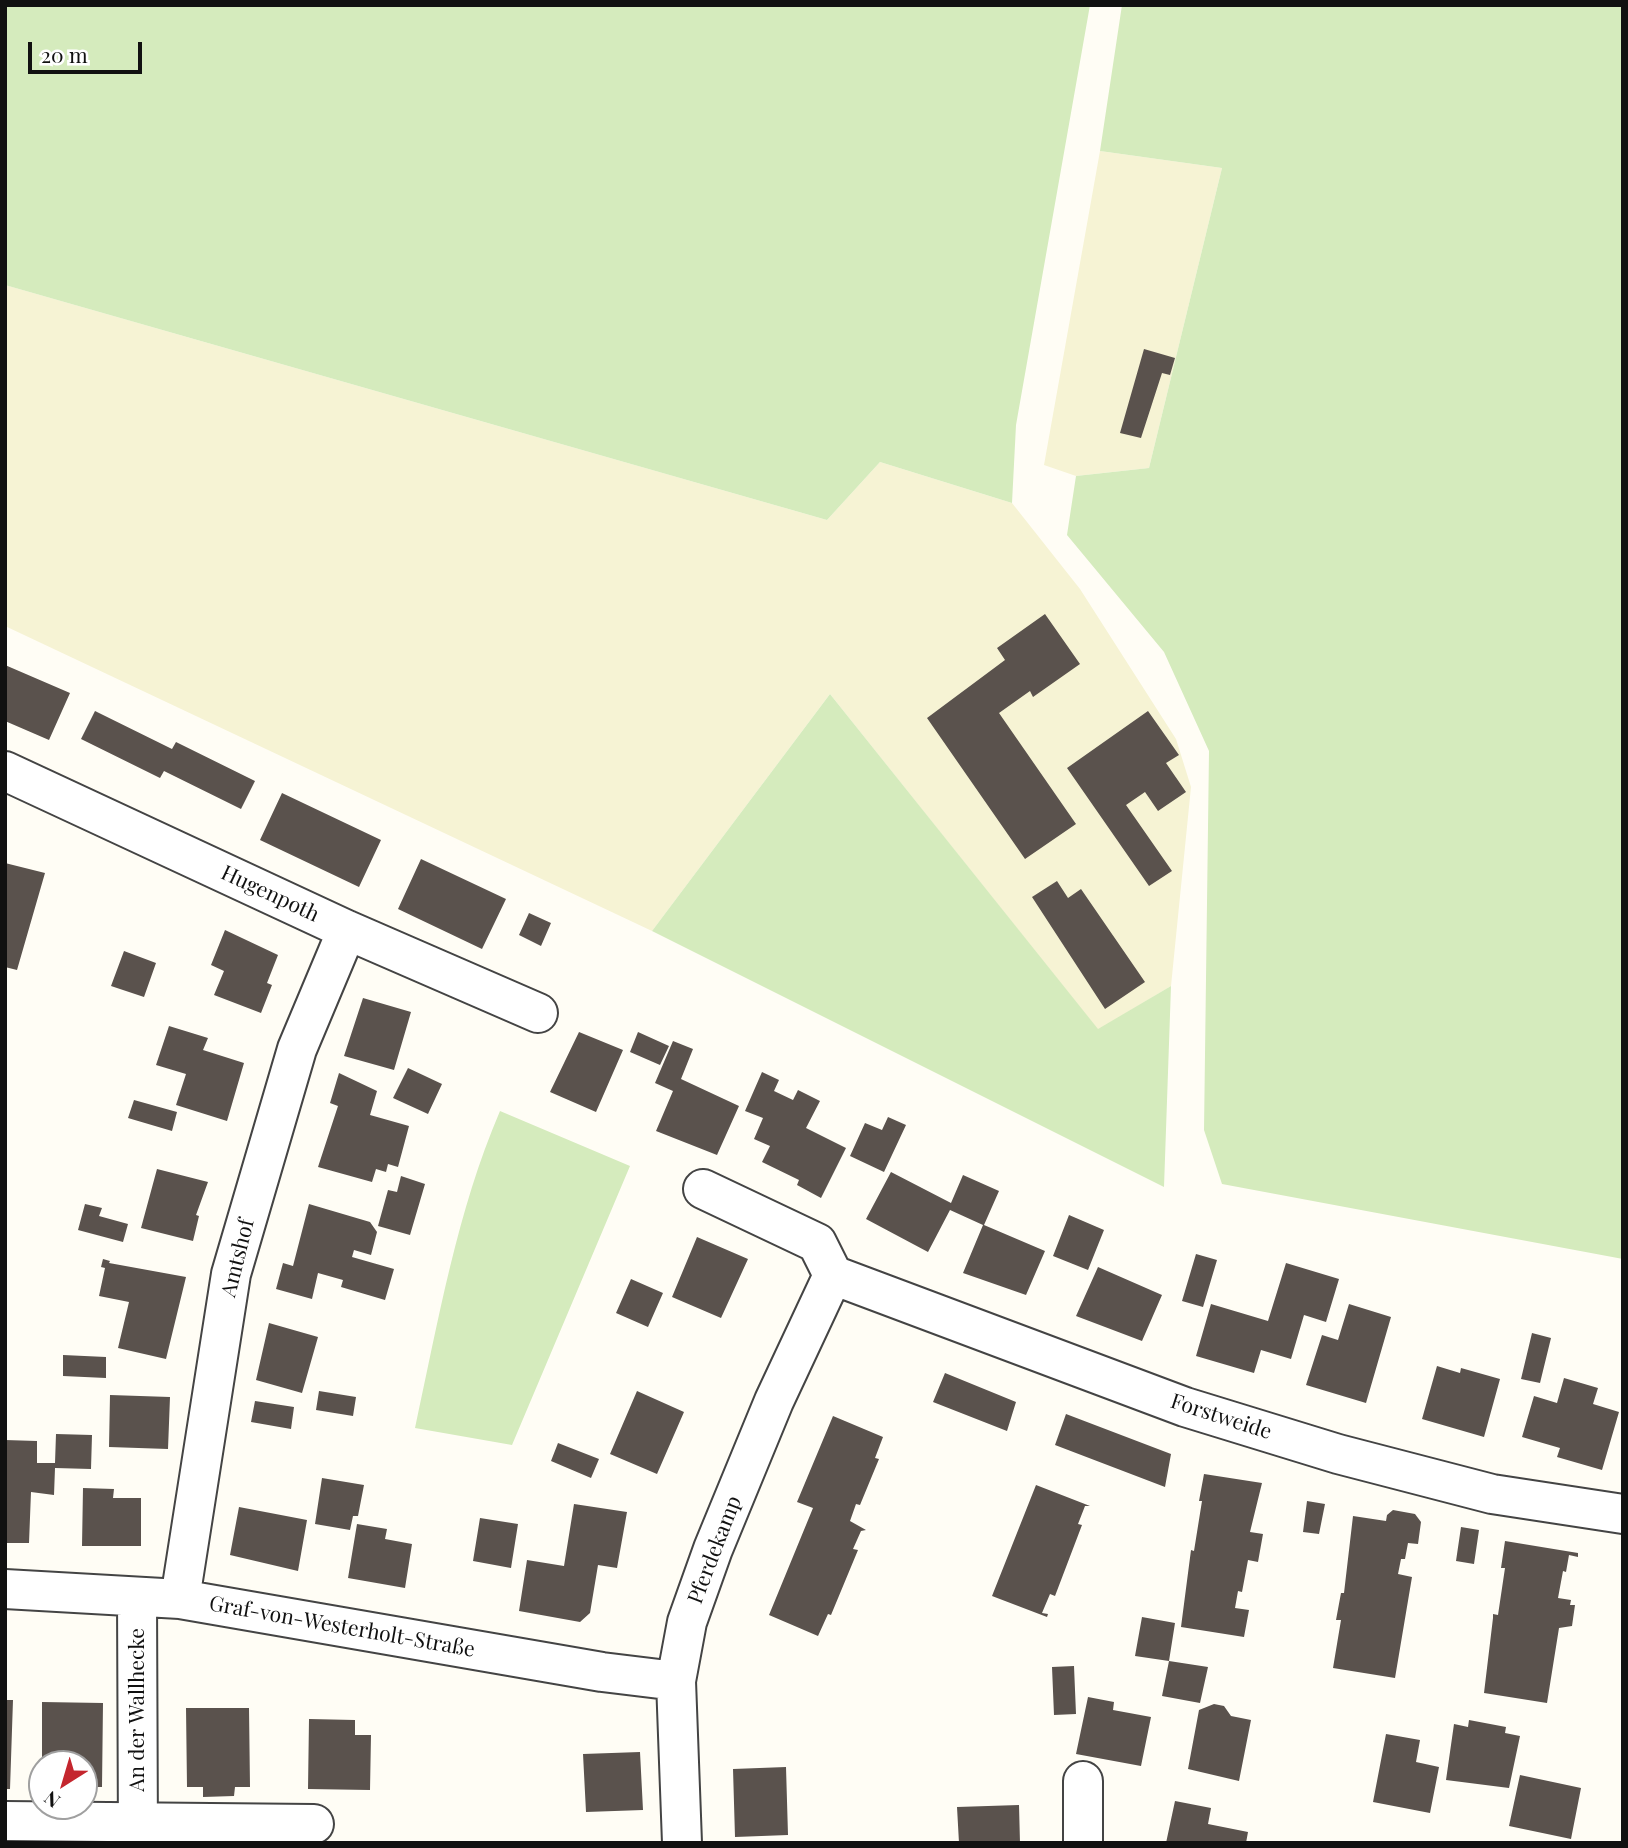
<!DOCTYPE html>
<meta charset="utf-8">
<style>
body{margin:0}
#map{position:relative;width:1628px;height:1848px;overflow:hidden;background:#fffdf5;font-family:"Playfair Display",serif}
canvas{display:block}
.frame{position:absolute;inset:0;border:7px solid #111;pointer-events:none}
.north{position:absolute;left:28px;top:1750px;width:70px;height:70px;box-sizing:border-box;background:#fff;border:2px solid #a0a0a0;border-radius:50%;rotate:217deg;font-size:19px;font-weight:700;line-height:28px;text-align:center;color:#111}
.north::after{content:'';display:block;margin:auto;width:24px;height:32px;background:#c4262e;clip-path:polygon(50% 0,100% 100%,50% 72%,0 100%)}
.scale{position:absolute;left:28px;top:42px;width:114px;height:32px;box-sizing:border-box;border:4px solid #111;border-top:0;padding-left:9px;font-size:21px;line-height:24px;white-space:nowrap;color:#111;-webkit-text-stroke:5px #fff;paint-order:stroke}
</style>
<div id="map">
<canvas width="1628" height="1848"></canvas>
<div class="frame"></div>
<div class="north">N</div>
<div class="scale">20 m</div>
</div>
<script>
const g = document.querySelector('canvas').getContext('2d');
g.lineJoin = 'round';
function fillPath(path, color) {
  g.fillStyle = color;
  g.fill(path, 'evenodd');
}
function trace(path, color, width, dash) {
  g.strokeStyle = color;
  g.lineWidth = width;
  g.lineCap = dash ? 'butt' : 'round';
  g.setLineDash(dash || []);
  g.stroke(path);
}
function drawText(font, color, halo, rows, align = 'center') {
  g.font = font + ' "Playfair Display",serif';
  g.lineWidth = 7;
  g.setLineDash([]);
  g.textBaseline = 'middle';
  g.strokeStyle = halo;
  g.fillStyle = color;
  for (const [text, x, y, turn = 0] of rows) {
    g.save();
    g.translate(x, y);
    g.rotate((+turn || 0) * Math.PI / 180);
    g.textAlign = isNaN(turn) ? turn : align;
    if (halo) g.strokeText(text, 0, 0);
    g.fillText(text, 0, 0);
    g.restore();
  }
}
fillPath(new Path2D(`
 M 1100,151 L 1222,168 L 1149,468 L 1076,476 L 1044,465 Z
 M 5,285 L 827,520 L 880,462 L 1012,503 L 1080,589 L 1176,739 L 1191,787 L 1171,986 L 1098,1030 L 830,694 L 652,931 L 5,626 Z`), '#f6f3d4');
fillPath(new Path2D(`
 M 5,5 L 1090,5 L 1016,425 L 1012,503 L 880,462 L 827,520 L 5,285 Z
 M 1122,5 L 1623,5 L 1623,1259 L 1222,1184 L 1204,1130 L 1209,751 L 1164,652 L 1067,535 L 1076,476 L 1149,468 L 1222,168 L 1100,151 Z
 M 830,694 L 1098,1029 L 1171,986 L 1164,1187 L 652,931 Z
 M 500,1111 L 630,1166 L 512,1445 L 415,1428 C 438,1322 457,1211 500,1111 Z`), '#d5ebbd');
fillPath(new Path2D(`
 M 1144,349 L 1175,358 L 1170,375 L 1162,373 L 1141,438 L 1120,433 Z
 M 1045,614 L 1080,664 L 1033,697 L 1030,691 L 999,713 L 1076,824 L 1025,859 L 927,718 L 1005,660 L 997,648 Z
 M 5,665 L 70,693 L 49,740 L 5,721 Z
 M 95,711 L 172,749 L 176,742 L 255,781 L 241,809 L 164,771 L 160,778 L 81,739 Z
 M 1148,711 L 1179,755 L 1166,763 L 1186,792 L 1158,811 L 1145,792 L 1126,805 L 1172,871 L 1149,886 L 1067,768 Z
 M 282,793 L 381,840 L 359,887 L 260,840 Z
 M 421,859 L 506,899 L 482,949 L 398,909 Z
 M 5,863 L 45,873 L 17,970 L 5,967 Z
 M 1057,881 L 1068,898 L 1081,889 L 1145,982 L 1105,1009 L 1032,897 Z
 M 529,913 L 551,923 L 541,946 L 519,935 Z
 M 225,930 L 278,955 L 267,983 L 272,985 L 261,1013 L 214,995 L 224,971 L 211,965 Z
 M 124,951 L 156,963 L 144,997 L 111,986 Z
 M 363,998 L 411,1012 L 394,1070 L 344,1056 Z
 M 169,1026 L 208,1038 L 203,1050 L 244,1063 L 227,1121 L 176,1105 L 186,1074 L 156,1065 Z
 M 579,1032 L 623,1050 L 596,1112 L 550,1092 Z
 M 638,1032 L 669,1046 L 660,1065 L 630,1052 Z
 M 673,1041 L 693,1049 L 681,1079 L 739,1106 L 717,1155 L 656,1131 L 673,1091 L 655,1083 Z
 M 408,1068 L 442,1084 L 428,1114 L 393,1098 Z
 M 762,1072 L 779,1080 L 774,1091 L 793,1100 L 798,1090 L 820,1101 L 806,1128 L 846,1148 L 821,1198 L 797,1185 L 799,1180 L 762,1162 L 770,1146 L 754,1139 L 763,1118 L 745,1111 Z
 M 339,1073 L 377,1091 L 370,1115 L 409,1126 L 398,1167 L 388,1164 L 386,1172 L 376,1169 L 372,1182 L 318,1167 L 338,1106 L 330,1103 Z
 M 134,1100 L 177,1112 L 172,1131 L 128,1118 Z
 M 888,1117 L 906,1125 L 884,1172 L 850,1156 L 865,1123 L 882,1130 Z
 M 157,1169 L 208,1182 L 196,1215 L 199,1216 L 193,1241 L 141,1228 Z
 M 891,1172 L 951,1203 L 963,1175 L 999,1191 L 984,1225 L 1045,1251 L 1026,1295 L 963,1273 L 983,1225 L 950,1210 L 928,1252 L 866,1219 Z
 M 401,1176 L 425,1184 L 410,1235 L 378,1226 L 388,1190 L 397,1192 Z
 M 85,1204 L 102,1208 L 99,1216 L 128,1224 L 123,1242 L 78,1230 Z
 M 309,1204 L 370,1222 L 377,1232 L 371,1255 L 354,1250 L 352,1257 L 394,1269 L 385,1300 L 341,1287 L 343,1280 L 318,1273 L 312,1299 L 276,1289 L 283,1263 L 293,1266 Z
 M 1069,1215 L 1104,1230 L 1088,1270 L 1053,1256 Z
 M 697,1237 L 748,1259 L 721,1318 L 672,1297 Z
 M 1196,1254 L 1217,1260 L 1203,1307 L 1182,1301 Z
 M 103,1259 L 110,1261 L 109,1263 L 186,1277 L 166,1359 L 118,1348 L 129,1302 L 99,1296 L 105,1268 L 101,1267 Z
 M 1286,1263 L 1339,1279 L 1326,1322 L 1304,1315 L 1291,1359 L 1261,1350 L 1254,1373 L 1196,1356 L 1211,1304 L 1268,1321 Z
 M 1098,1267 L 1162,1295 L 1142,1341 L 1076,1316 Z
 M 631,1279 L 663,1293 L 648,1327 L 616,1313 Z
 M 1349,1304 L 1391,1317 L 1366,1403 L 1306,1385 L 1322,1335 L 1338,1340 Z
 M 269,1323 L 318,1337 L 302,1393 L 256,1380 Z
 M 1532,1333 L 1551,1338 L 1540,1383 L 1521,1379 Z
 M 63,1355 L 106,1357 L 106,1378 L 63,1376 Z
 M 1437,1366 L 1460,1373 L 1461,1368 L 1500,1379 L 1484,1437 L 1422,1419 Z
 M 945,1373 L 1016,1402 L 1007,1431 L 933,1402 Z
 M 1564,1378 L 1598,1388 L 1593,1404 L 1619,1412 L 1602,1470 L 1557,1457 L 1560,1448 L 1522,1437 L 1534,1396 L 1557,1403 Z
 M 319,1391 L 356,1397 L 353,1416 L 316,1410 Z
 M 637,1391 L 684,1412 L 657,1474 L 610,1454 Z
 M 110,1395 L 170,1397 L 168,1449 L 109,1447 Z
 M 255,1401 L 294,1407 L 291,1429 L 251,1422 Z
 M 1066,1414 L 1171,1454 L 1165,1487 L 1055,1445 Z
 M 833,1416 L 883,1437 L 875,1458 L 879,1459 L 860,1505 L 856,1504 L 850,1521 L 866,1530 L 861,1531 L 853,1549 L 858,1550 L 831,1615 L 828,1614 L 818,1636 L 769,1615 L 813,1508 L 797,1502 Z
 M 56,1434 L 92,1435 L 91,1469 L 55,1468 L 54,1495 L 31,1492 L 29,1543 L 5,1543 L 5,1440 L 37,1441 L 37,1463 L 55,1463 Z
 M 558,1443 L 599,1459 L 591,1478 L 551,1461 Z
 M 1204,1474 L 1262,1483 L 1250,1532 L 1263,1534 L 1258,1562 L 1248,1560 L 1242,1592 L 1238,1591 L 1235,1608 L 1249,1610 L 1244,1637 L 1181,1627 L 1191,1550 L 1194,1551 L 1202,1501 L 1199,1501 Z
 M 322,1478 L 364,1485 L 358,1516 L 353,1516 L 350,1530 L 315,1524 Z
 M 1036,1485 L 1090,1506 L 1085,1506 L 1078,1524 L 1082,1525 L 1055,1596 L 1050,1594 L 1042,1613 L 1048,1614 L 1047,1617 L 992,1596 Z
 M 83,1488 L 114,1489 L 113,1498 L 141,1498 L 141,1546 L 82,1546 Z
 M 1307,1501 L 1325,1504 L 1319,1534 L 1303,1532 Z
 M 574,1504 L 627,1512 L 617,1568 L 598,1565 L 590,1613 L 580,1622 L 519,1611 L 527,1560 L 564,1566 Z
 M 239,1507 L 307,1520 L 298,1571 L 230,1555 Z
 M 1393,1510 L 1415,1514 L 1421,1522 L 1418,1544 L 1408,1543 L 1405,1559 L 1401,1559 L 1398,1574 L 1412,1577 L 1395,1678 L 1333,1668 L 1341,1620 L 1336,1620 L 1341,1593 L 1344,1593 L 1353,1516 L 1386,1521 L 1387,1515 Z
 M 480,1518 L 518,1524 L 511,1568 L 473,1561 Z
 M 357,1524 L 387,1529 L 385,1539 L 412,1544 L 405,1588 L 348,1578 Z
 M 1461,1527 L 1479,1530 L 1474,1564 L 1456,1561 Z
 M 1505,1541 L 1578,1553 L 1578,1557 L 1569,1555 L 1566,1572 L 1563,1571 L 1558,1598 L 1571,1600 L 1570,1605 L 1575,1605 L 1572,1626 L 1559,1628 L 1547,1703 L 1484,1693 L 1493,1618 L 1493,1614 L 1498,1615 L 1505,1568 L 1501,1568 Z
 M 1142,1617 L 1175,1623 L 1169,1661 L 1208,1667 L 1200,1703 L 1162,1696 L 1169,1661 L 1135,1656 Z
 M 1074,1666 L 1076,1714 L 1054,1715 L 1052,1667 Z
 M 1088,1697 L 1114,1702 L 1113,1710 L 1151,1717 L 1141,1766 L 1076,1754 Z
 M 5,1700 L 13,1700 L 10,1789 L 5,1789 Z
 M 42,1702 L 103,1703 L 102,1787 L 84,1787 L 84,1764 L 42,1764 Z
 M 1214,1704 L 1224,1706 L 1231,1716 L 1251,1720 L 1239,1781 L 1188,1769 L 1199,1710 Z
 M 186,1708 L 249,1708 L 250,1787 L 235,1787 L 234,1796 L 203,1797 L 203,1787 L 187,1787 Z
 M 309,1719 L 355,1720 L 355,1735 L 371,1735 L 370,1790 L 308,1789 Z
 M 1469,1720 L 1506,1727 L 1505,1733 L 1520,1736 L 1509,1788 L 1446,1780 L 1454,1724 L 1468,1727 Z
 M 1386,1734 L 1420,1740 L 1416,1762 L 1439,1767 L 1430,1813 L 1373,1802 Z
 M 640,1752 L 643,1810 L 586,1812 L 583,1754 Z
 M 786,1767 L 788,1835 L 735,1837 L 733,1769 Z
 M 1520,1775 L 1581,1788 L 1571,1839 L 1509,1826 Z
 M 1175,1801 L 1211,1808 L 1208,1824 L 1248,1832 L 1246,1843 L 1166,1843 Z
 M 1019,1805 L 1020,1843 L 959,1843 L 957,1807 Z`), '#5a524d');
const minor = new Path2D(`
 M 5,771 L 347,930 L 538,1013
 M 703,1189 L 817,1243 L 833,1275
 M 833,1275 L 1185,1407 L 1338,1454 L 1492,1494 L 1623,1514
 M 5,1589 L 180,1599 L 602,1672 L 676,1681
 M 137,1597 L 138,1843
 M 180,1599 L 231,1274 L 297,1049 L 347,930
 M 5,1821 L 314,1824
 M 682,1843 L 676,1681 L 687,1622 L 713,1549 L 774,1401 L 833,1275
 M 1083,1843 L 1083,1781`);
trace(minor, '#444', 42);
trace(minor, '#fff', 38);
drawText('21px', '#111', '#fff', [
 ["Hugenpoth",270,894,25],
 ["Amtshof",238,1258,-76],
 ["Forstweide",1221,1417,18],
 ["Pferdekamp",715,1550,-69],
 ["Graf-von-Westerholt-Straße",342,1627,10],
 ["An der Wallhecke",137,1710,-90]
]);
</script>
